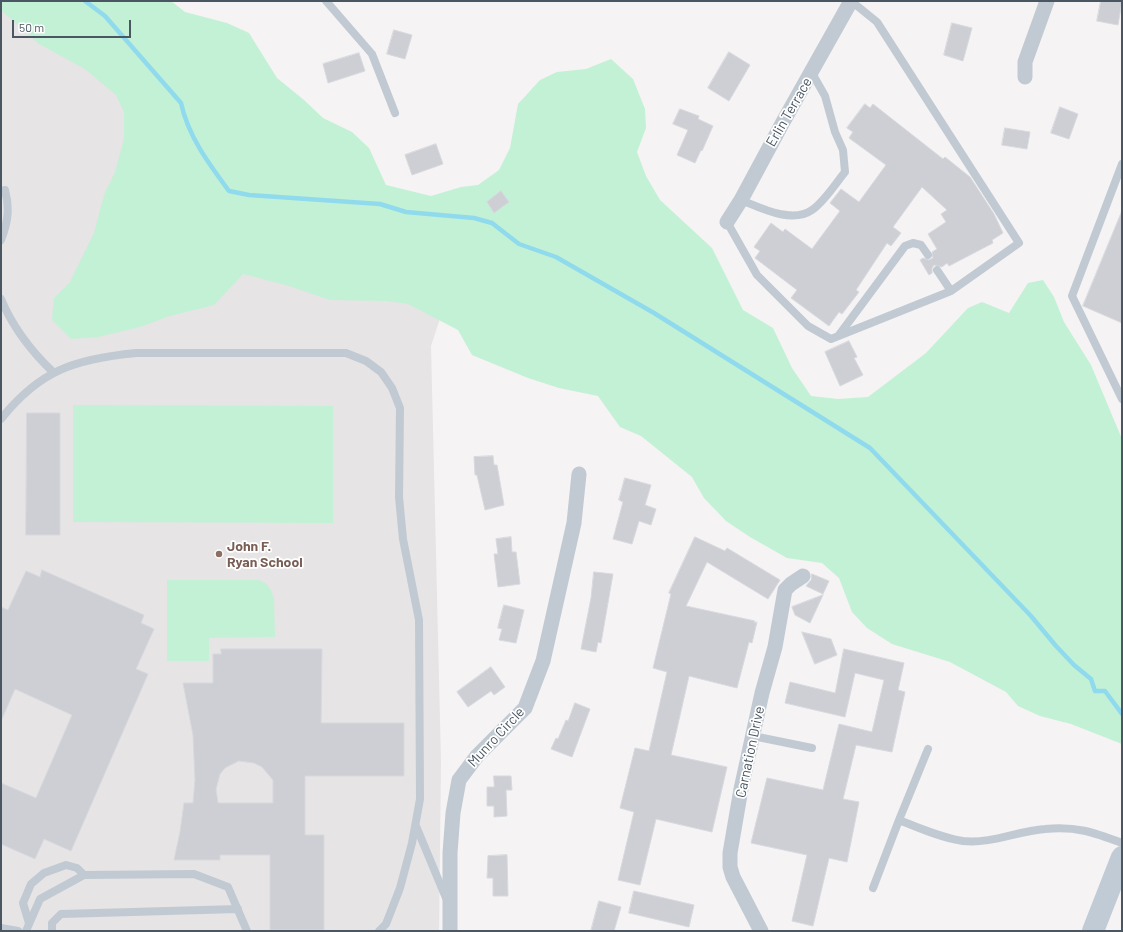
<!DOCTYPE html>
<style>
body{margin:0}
#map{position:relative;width:1123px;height:932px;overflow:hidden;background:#f5f3f3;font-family:Barlow,sans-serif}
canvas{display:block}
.frame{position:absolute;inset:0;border:2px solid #4a5661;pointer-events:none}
.scale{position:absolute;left:12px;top:20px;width:119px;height:18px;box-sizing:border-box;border:2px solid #4a5661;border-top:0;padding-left:5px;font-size:12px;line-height:14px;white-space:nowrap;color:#4a5661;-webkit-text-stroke:3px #fff;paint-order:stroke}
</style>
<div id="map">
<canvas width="1123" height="932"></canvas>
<div class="frame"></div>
<div class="scale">50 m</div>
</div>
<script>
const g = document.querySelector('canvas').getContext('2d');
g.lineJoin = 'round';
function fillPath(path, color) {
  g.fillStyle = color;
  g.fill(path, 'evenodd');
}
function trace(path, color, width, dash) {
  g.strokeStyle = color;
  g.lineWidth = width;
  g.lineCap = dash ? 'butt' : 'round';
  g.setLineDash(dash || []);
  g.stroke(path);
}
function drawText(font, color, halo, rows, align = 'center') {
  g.font = font + ' Barlow,sans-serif';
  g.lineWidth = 3.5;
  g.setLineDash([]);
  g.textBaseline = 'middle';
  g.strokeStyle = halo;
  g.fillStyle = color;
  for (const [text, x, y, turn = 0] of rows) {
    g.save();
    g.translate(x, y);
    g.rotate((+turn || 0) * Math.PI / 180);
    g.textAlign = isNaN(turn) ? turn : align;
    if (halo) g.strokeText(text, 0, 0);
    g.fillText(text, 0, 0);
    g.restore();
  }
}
fillPath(new Path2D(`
 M 1,1 L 115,52 L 470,227 L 431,346 L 441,762 L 439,931 L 1,931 Z`), '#e6e4e5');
fillPath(new Path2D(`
 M 1,1 L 171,1 L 185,12 L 227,23 L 249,33 L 277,78 L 304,100 L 323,118 L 352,132 L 369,148 L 386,185 L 431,196 L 461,187 L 478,185 L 499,170 L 510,148 L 518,104 L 540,80 L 557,72 L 586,69 L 611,59 L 633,79 L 645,109 L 646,128 L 637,152 L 646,176 L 660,200 L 712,248 L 743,310 L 773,328 L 792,368 L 811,396 L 838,399 L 868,397 L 926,353 L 968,308 L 982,302 L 1009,313 L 1028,283 L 1043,280 L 1054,297 L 1064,322 L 1091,365 L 1122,439 L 1122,744 L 1071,724 L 1040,716 L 1018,706 L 1006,692 L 950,662 L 892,644 L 867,628 L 852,612 L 839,578 L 822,563 L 787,558 L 750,537 L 726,521 L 704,498 L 692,477 L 641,436 L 620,427 L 598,396 L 559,388 L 528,378 L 472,355 L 458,330 L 408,304 L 387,301 L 330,300 L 286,285 L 243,274 L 214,305 L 170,316 L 140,327 L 98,337 L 71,339 L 52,320 L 54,298 L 70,282 L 94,233 L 104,195 L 115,172 L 124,139 L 124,112 L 116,95 L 85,69 L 39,44 L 1,10 Z
 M 73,405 L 333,406 L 333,523 L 73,522 Z
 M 167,580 L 259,580 C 268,583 272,590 274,599 L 275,637 L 209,638 L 209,661 L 167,661 Z`), '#c3f1d5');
trace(new Path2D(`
 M 85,1 L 105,16 L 181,103 C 188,136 209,164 229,191 L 249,195 L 380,204 L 406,212 L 474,218 L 492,223 L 519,244 L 556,257 L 654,313 L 870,448 L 1031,616 L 1056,646 L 1074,665 L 1091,679 L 1095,691 L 1105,691 L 1122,714`), '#90daee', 4.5);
const building = new Path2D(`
 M 1101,1 L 1122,1 L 1118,25 L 1097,21 Z
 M 952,23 L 972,28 L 963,61 L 944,55 Z
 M 394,30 L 412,35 L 405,59 L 387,54 Z
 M 729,52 L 750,65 L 729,101 L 708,88 Z
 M 359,53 L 365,71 L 328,83 L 323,64 Z
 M 865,104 L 870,108 L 873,104 L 943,159 L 945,157 L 970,177 L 994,214 L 1003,233 L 992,240 L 993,243 L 949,266 L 947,263 L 942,267 L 934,265 L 932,268 L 932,273 L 929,275 L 920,260 L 923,258 L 929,260 L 933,258 L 932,252 L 937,249 L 928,234 L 946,222 L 941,214 L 947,210 L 922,187 L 893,227 L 901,233 L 891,246 L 887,243 L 856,290 L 859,292 L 842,314 L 839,312 L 829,326 L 791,298 L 797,290 L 755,258 L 760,251 L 754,247 L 771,223 L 783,232 L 785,229 L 812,249 L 840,211 L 830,203 L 841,189 L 859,202 L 886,165 L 849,138 L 853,132 L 847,128 Z
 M 1060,107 L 1078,114 L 1069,139 L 1051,133 Z
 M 680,109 L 699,116 L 698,119 L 713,126 L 702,151 L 701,150 L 695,163 L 677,155 L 688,130 L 673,124 Z
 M 1005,128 L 1030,132 L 1027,149 L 1002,145 Z
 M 436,144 L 443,164 L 412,175 L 405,155 Z
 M 501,191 L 509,202 L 494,213 L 487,202 Z
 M 1122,211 L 1122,323 L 1083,306 Z
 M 849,341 L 857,357 L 854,358 L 863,375 L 840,386 L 825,352 Z
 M 27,413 L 60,413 L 60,535 L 26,535 Z
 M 493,456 L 494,465 L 497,465 L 504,505 L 485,510 L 477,475 L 475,475 L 474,457 Z
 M 625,478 L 651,485 L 645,505 L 656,509 L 651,525 L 639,521 L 632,544 L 613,539 L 623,502 L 619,500 Z
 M 511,537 L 512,552 L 516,552 L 520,584 L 498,587 L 494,554 L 498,554 L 496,539 Z
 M 695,537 L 725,551 L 727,548 L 780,580 L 768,599 L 707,562 L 686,606 L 755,621 L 754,623 L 757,622 L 752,643 L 749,642 L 737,688 L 689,676 L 671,755 L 727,767 L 712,832 L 656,819 L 640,885 L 618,880 L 634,812 L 620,808 L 635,748 L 649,751 L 667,672 L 653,668 L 671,594 L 669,593 Z
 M 42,570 L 144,615 L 141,623 L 154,629 L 136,669 L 148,674 L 71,851 L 44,839 L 35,859 L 1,844 L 1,783 L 36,798 L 72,715 L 15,689 L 1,721 L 1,607 L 8,610 L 26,571 L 40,577 Z
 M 594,572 L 613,574 L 601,643 L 598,642 L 596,652 L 581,649 L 591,598 Z
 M 812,574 L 829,581 L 823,594 L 806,586 L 811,580 Z
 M 823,595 L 810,623 L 795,615 L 792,607 Z
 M 504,605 L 524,610 L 516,643 L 499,640 L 502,629 L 498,628 Z
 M 802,632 L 831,639 L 837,655 L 815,664 Z
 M 221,649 L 322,649 L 321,723 L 404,723 L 404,776 L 305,776 L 305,835 L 324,835 L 324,930 L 270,930 L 270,855 L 220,855 L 220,860 L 174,860 L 180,832 L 184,803 L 193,803 L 195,780 L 193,735 L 183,683 L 213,683 L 213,654 L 221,654 ZM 239,761 L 254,763 L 262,767 L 273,780 L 273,803 L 218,803 L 216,789 L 220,774 L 225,768 Z
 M 844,649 L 904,663 L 898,690 L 905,692 L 892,752 L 856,745 L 843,799 L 859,802 L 847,862 L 829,858 L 813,926 L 792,921 L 807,855 L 751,843 L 767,778 L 823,790 L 839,724 L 872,732 L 884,680 L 855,673 L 845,717 L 785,703 L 790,682 L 835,693 Z
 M 491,667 L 505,687 L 494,695 L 491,691 L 468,707 L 457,692 Z
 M 575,703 L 590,709 L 572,757 L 551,749 L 556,738 L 558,739 L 566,720 L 568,721 Z
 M 494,776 L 511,776 L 512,790 L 506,790 L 507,816 L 494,817 L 494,806 L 487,806 L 487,787 L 494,787 Z
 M 507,855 L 508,896 L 493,896 L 493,878 L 487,878 L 488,856 Z
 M 634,891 L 694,905 L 689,927 L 629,913 Z
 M 599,901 L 621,907 L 614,931 L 591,931 Z`);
fillPath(building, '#cdcfd5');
trace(building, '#d7d9de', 1);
trace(new Path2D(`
 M 326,1 L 372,54 L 395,113
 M 1122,164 L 1072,296 L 1122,399
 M 1,191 L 5,190 C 10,209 8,222 1,240
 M 741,200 C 761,208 792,224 812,210 C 824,202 836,183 845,172 L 843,150 L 835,132 L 825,96 L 812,73
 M 727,222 L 757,275 L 808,326 L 831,339 L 951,291 L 1019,243 L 877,22 L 851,1
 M 937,270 L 951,291
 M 1,299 C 13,328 30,350 53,372
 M 839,335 L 905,246 L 913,243 L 921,245 L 928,255
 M 1,419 C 40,370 75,359 136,353 L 346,353 L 366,361 L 381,372 L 392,388 L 400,408 L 399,497 L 403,539 L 419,620 L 420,799 L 412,843 L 400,888 L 386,924 L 379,931
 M 753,736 L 812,748
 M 928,749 L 899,820 C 919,828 942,838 963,841 C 992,844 1017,831 1045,829 C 1076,826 1093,832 1122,843
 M 416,826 L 446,898
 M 873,888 L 899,820
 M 29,923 L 23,903 L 31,884 L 44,873 L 66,865 L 77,868 L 84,875
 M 1,928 L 18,931
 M 26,931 L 40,899 L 84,875 L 194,874 L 228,887 L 247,931
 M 52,931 L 52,923 L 61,914 L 238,909`), '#c1cad2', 8);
trace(new Path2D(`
 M 1025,77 L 1025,62 L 1047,1
 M 727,222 L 741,200 L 783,122 L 851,1
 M 450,931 L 450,853 L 453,813 L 459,780 L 477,756 L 525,708 L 543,661 L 574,523 L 579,474
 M 761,931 L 733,877 L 730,867 L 730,853 L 741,789 L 762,693 L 775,647 L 785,590 L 791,584 L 803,576`), '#c1cad2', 15);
trace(new Path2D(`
 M 1093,931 L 1122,857`), '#c1cbd6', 22);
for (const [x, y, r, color] of [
 [219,554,4,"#8d6e63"]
]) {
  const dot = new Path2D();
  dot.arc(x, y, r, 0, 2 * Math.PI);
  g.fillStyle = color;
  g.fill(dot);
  trace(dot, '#fff', 1.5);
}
drawText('14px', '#4a5661', '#fff', [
 ["Erlin Terrace",789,112,-60],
 ["Munro Circle",496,737,-47],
 ["Carnation Drive",750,752,-78]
]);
drawText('bold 14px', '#785e54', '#fff', [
 ["John F.",227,546],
 ["Ryan School",227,562]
], 'left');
</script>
